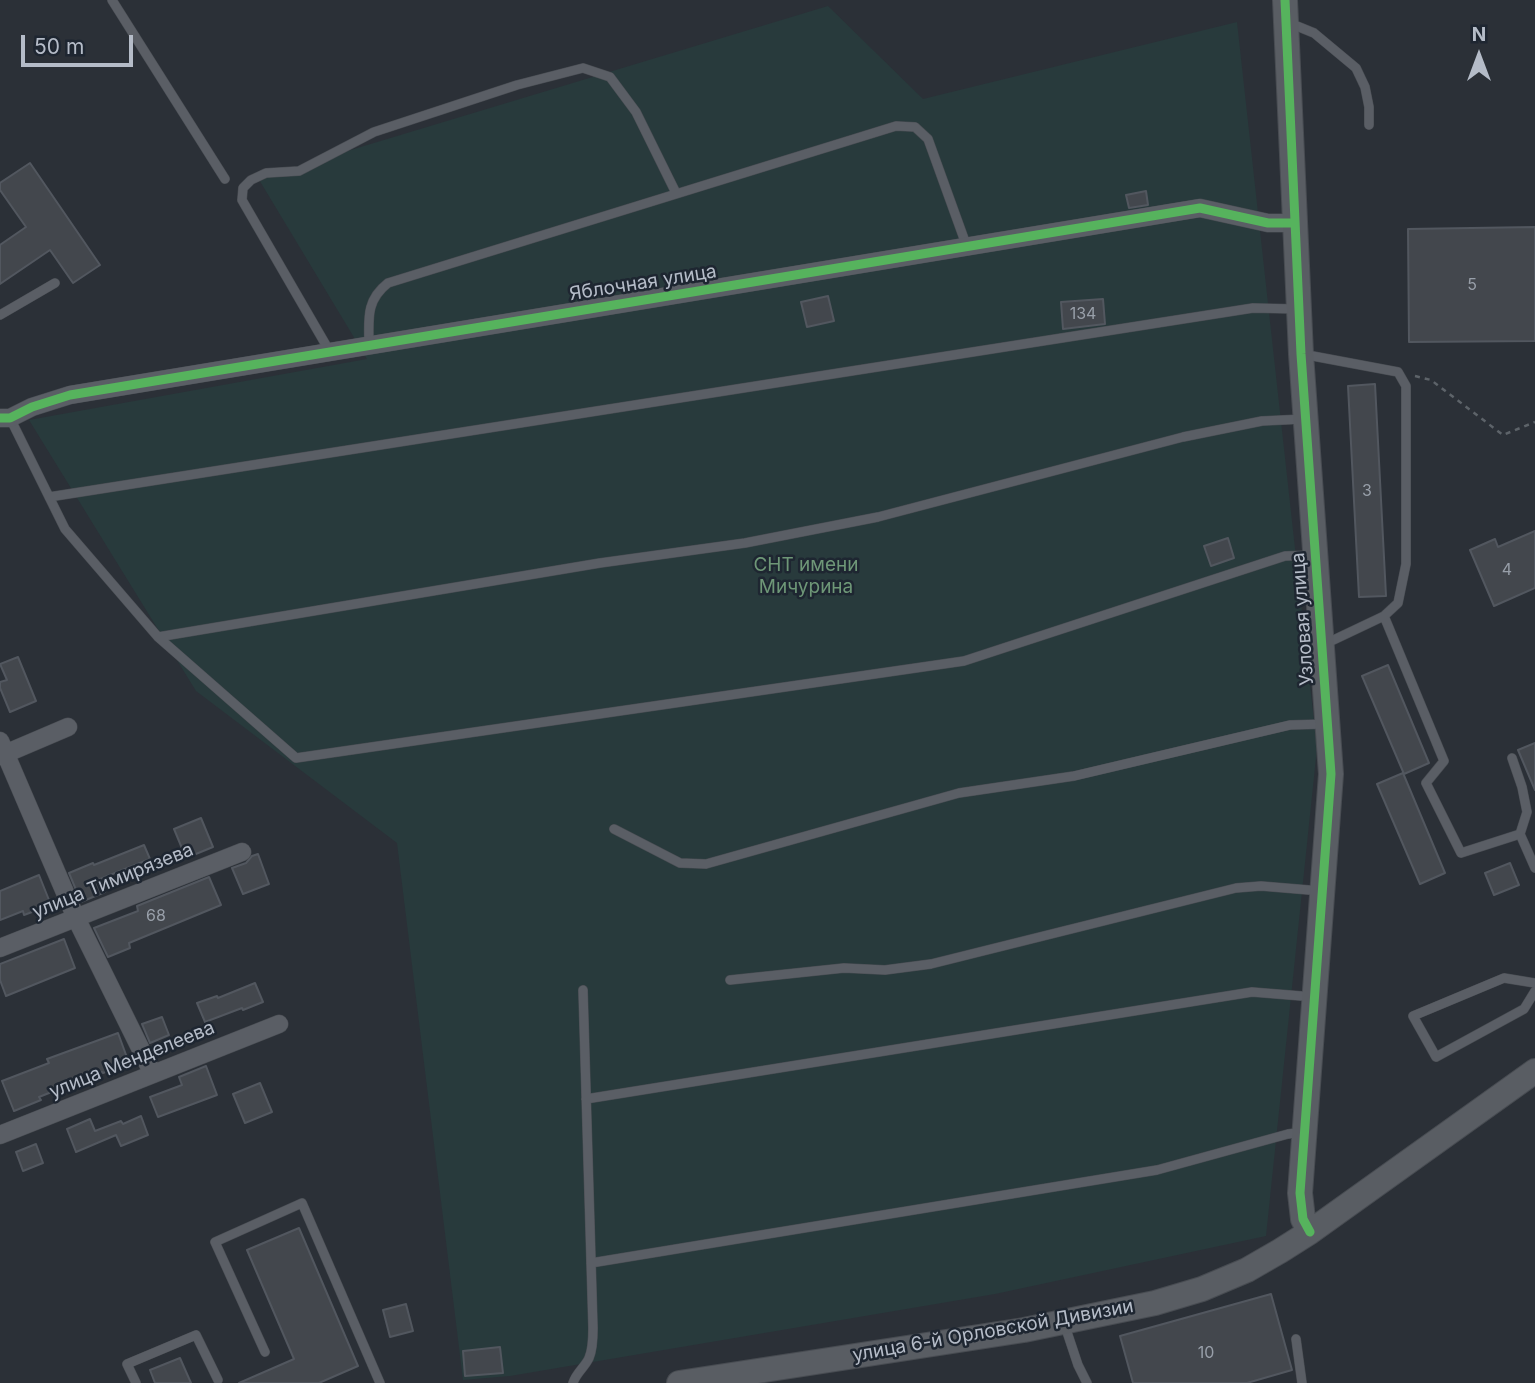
<!DOCTYPE html>
<meta charset="utf-8">
<style>
body{margin:0}
#map{position:relative;width:1535px;height:1383px;overflow:hidden;background:#2b3037;font-family:Inter,sans-serif}
canvas{display:block}
.north{position:absolute;left:1444px;top:21px;width:70px;height:70px;-webkit-text-stroke:5px #1e2631;paint-order:stroke;rotate:0deg;font-size:19px;font-weight:700;line-height:28px;text-align:center;color:#b5bcc8}
.north::after{content:'';display:block;margin:auto;width:24px;height:32px;background:#b5bcc8;clip-path:polygon(50% 0,100% 100%,50% 72%,0 100%)}
.scale{position:absolute;left:21px;top:35px;width:112px;height:32px;box-sizing:border-box;border:4px solid #b5bcc8;border-top:0;padding-left:9px;font-size:21px;line-height:24px;white-space:nowrap;color:#b5bcc8;-webkit-text-stroke:5px #1e2631;paint-order:stroke}
</style>
<div id="map">
<canvas width="1535" height="1383"></canvas>
<div class="north">N</div>
<div class="scale">50 m</div>
</div>
<script>
const g = document.querySelector('canvas').getContext('2d');
g.lineJoin = 'round';
function fillPath(path, color) {
  g.fillStyle = color;
  g.fill(path, 'evenodd');
}
function trace(path, color, width, dash) {
  g.strokeStyle = color;
  g.lineWidth = width;
  g.lineCap = dash ? 'butt' : 'round';
  g.setLineDash(dash || []);
  g.stroke(path);
}
function drawText(font, color, halo, rows, align = 'center') {
  g.font = font + ' Inter,sans-serif';
  g.lineWidth = 5;
  g.setLineDash([]);
  g.textBaseline = 'middle';
  g.strokeStyle = halo;
  g.fillStyle = color;
  for (const [text, x, y, turn = 0] of rows) {
    g.save();
    g.translate(x, y);
    g.rotate((+turn || 0) * Math.PI / 180);
    g.textAlign = isNaN(turn) ? turn : align;
    if (halo) g.strokeText(text, 0, 0);
    g.fillText(text, 0, 0);
    g.restore();
  }
}
fillPath(new Path2D(`
 M 828,6 L 923,99 L 1237,22 L 1317,748 L 1266,1236 L 995,1294 L 510,1376 L 463,1380 L 397,843 L 196,691 L 29,420 L 367,359 L 258,178 Z`), '#283a3c');
const building = new Path2D(`
 M 30,163 L 100,265 L 73,283 L 50,250 L 0,284 L 0,245 L 26,227 L 0,190 L 0,183 Z
 M 1146,191 L 1148,205 L 1129,208 L 1126,195 Z
 M 1535,227 L 1535,341 L 1409,342 L 1408,229 Z
 M 828,296 L 834,321 L 807,327 L 801,302 Z
 M 1103,299 L 1105,324 L 1063,329 L 1061,302 Z
 M 1375,384 L 1386,596 L 1359,597 L 1348,386 Z
 M 1535,531 L 1535,588 L 1494,606 L 1470,550 L 1495,539 L 1498,547 Z
 M 1228,538 L 1234,558 L 1211,566 L 1204,546 Z
 M 18,657 L 36,701 L 10,712 L 0,688 L 0,682 L 7,680 L 0,664 Z
 M 1388,665 L 1429,763 L 1404,774 L 1362,676 Z
 M 1535,743 L 1535,790 L 1518,750 Z
 M 1403,773 L 1445,873 L 1420,884 L 1377,784 Z
 M 201,818 L 213,847 L 186,858 L 174,829 Z
 M 144,845 L 150,859 L 100,879 L 105,892 L 81,902 L 69,873 L 93,863 L 94,865 Z
 M 258,854 L 269,884 L 243,894 L 232,868 L 246,863 L 252,856 Z
 M 1510,863 L 1519,885 L 1494,895 L 1485,873 Z
 M 39,875 L 51,905 L 24,915 L 23,911 L 0,920 L 0,891 Z
 M 209,877 L 221,905 L 129,943 L 130,948 L 108,957 L 94,928 L 138,911 L 137,906 Z
 M 64,939 L 75,968 L 6,996 L 0,980 L 0,964 Z
 M 255,983 L 263,1002 L 243,1010 L 242,1008 L 205,1022 L 197,1003 L 217,996 L 218,998 Z
 M 162,1017 L 169,1035 L 150,1043 L 142,1024 Z
 M 118,1033 L 129,1063 L 103,1073 L 102,1072 L 39,1097 L 41,1100 L 14,1111 L 2,1081 L 49,1063 L 47,1059 Z
 M 206,1066 L 217,1095 L 158,1117 L 150,1097 L 182,1085 L 179,1077 Z
 M 260,1083 L 272,1112 L 245,1123 L 233,1094 Z
 M 141,1116 L 148,1135 L 121,1146 L 116,1135 L 76,1152 L 67,1129 L 90,1119 L 95,1131 L 121,1121 L 123,1124 Z
 M 36,1144 L 43,1163 L 23,1171 L 16,1152 Z
 M 299,1228 L 358,1366 L 319,1383 L 239,1383 L 294,1359 L 247,1250 Z
 M 1271,1294 L 1292,1370 L 1247,1383 L 1133,1383 L 1120,1336 Z
 M 406,1304 L 413,1331 L 390,1337 L 383,1310 Z
 M 500,1347 L 503,1373 L 465,1376 L 463,1351 Z
 M 180,1358 L 191,1383 L 155,1383 L 150,1370 Z`);
fillPath(building, '#43474d');
trace(building, '#52575f', 2);
const lane = new Path2D(`
 M 112,0 L 225,179
 M 1287,22 L 1314,33 L 1356,68 L 1365,87 L 1369,107 L 1369,125
 M 0,315 L 55,283
 M 369,346 C 369,320 365,301 388,283 L 896,126 L 915,127 L 928,139 L 967,247
 M 330,352 L 242,200 L 243,188 L 251,180 L 266,173 L 299,171 L 374,132 L 517,85 L 583,68 L 610,77 L 636,112 L 676,193
 M 1302,354 L 1398,372 L 1406,386 L 1406,564 L 1398,603 L 1384,616
 M 10,418 L 65,529 L 158,637 L 296,758 L 964,661 L 1285,556 L 1315,555
 M 49,497 L 1253,308 L 1296,309
 M 158,637 L 600,563 L 745,543 L 878,517 L 1183,437 L 1262,421 L 1304,419
 M 1325,644 L 1384,616 L 1444,761 L 1426,783 L 1461,853 L 1520,834 L 1535,868
 M 1512,758 L 1522,787 L 1527,812 L 1520,834
 M 614,829 L 680,863 L 706,864 L 959,793 L 1074,776 L 1290,725 L 1325,724
 M 730,980 L 844,968 L 885,970 L 931,964 L 1236,888 L 1261,886 L 1321,891
 M 1535,983 L 1504,978 L 1413,1016 L 1436,1057 L 1524,1009 L 1535,991
 M 586,1099 L 1252,992 L 1314,997
 M 591,1263 L 1157,1170 L 1288,1134 L 1303,1132
 M 1064,1323 L 1078,1365 L 1087,1383
 M 1296,1339 L 1302,1383
 M 265,1352 L 215,1242 L 302,1203 L 380,1383
 M 136,1383 L 127,1364 L 196,1335 L 218,1380
 M 573,1383 C 576,1373 585,1367 589,1358 C 593,1349 593,1338 593,1328 L 583,990`);
const street = new Path2D(`
 M 0,418 L 10,418 L 32,407 L 70,395 L 1200,208 L 1268,223 L 1295,223
 M 0,741 L 76,918 L 153,1074
 M 0,756 L 68,727
 M 0,948 L 242,852
 M 0,1135 L 279,1024`);
const secondary = new Path2D(`
 M 1285,0 L 1301,354 L 1331,774 L 1300,1193 L 1303,1219 L 1310,1232
 M 679,1383 L 1024,1330 L 1155,1303 L 1202,1289 L 1247,1270 L 1280,1251 L 1310,1232 L 1535,1071`);
trace(lane, '#484c52', 10);
trace(street, '#484c52', 19);
trace(secondary, '#484c52', 26);
trace(new Path2D(`
 M 1415,376 L 1431,380 L 1503,435 L 1535,422`), '#5d6369', 2.5, [5, 5]);
trace(lane, '#5a5e65', 9);
trace(street, '#5a5e65', 18);
trace(secondary, '#595d63', 24);
trace(new Path2D(`
 M 1285,0 L 1301,354 L 1331,774 L 1300,1193 L 1303,1219 L 1310,1232
 M 0,418 L 10,418 L 32,407 L 70,395 L 1200,208 L 1268,223 L 1295,223`), '#56b35d', 9);
drawText('16px', '#989fa9', null, [
 ["5",1472,285],
 ["134",1083,314],
 ["3",1367,491],
 ["4",1507,570],
 ["68",156,916],
 ["10",1206,1353]
]);
drawText('19px', '#b5bcc8', '#1e2631', [
 ["Яблочная улица",643,283,-9],
 ["Узловая улица",1303,619,-94],
 ["улица Тимирязева",113,881,-22],
 ["улица Менделеева",132,1060,-22],
 ["улица 6-й Орловской Дивизии",993,1331,-10]
]);
drawText('19px', '#6e9777', '#1e2631', [
 ["СНТ имени",806,565],
 ["Мичурина",806,587]
]);
</script>
